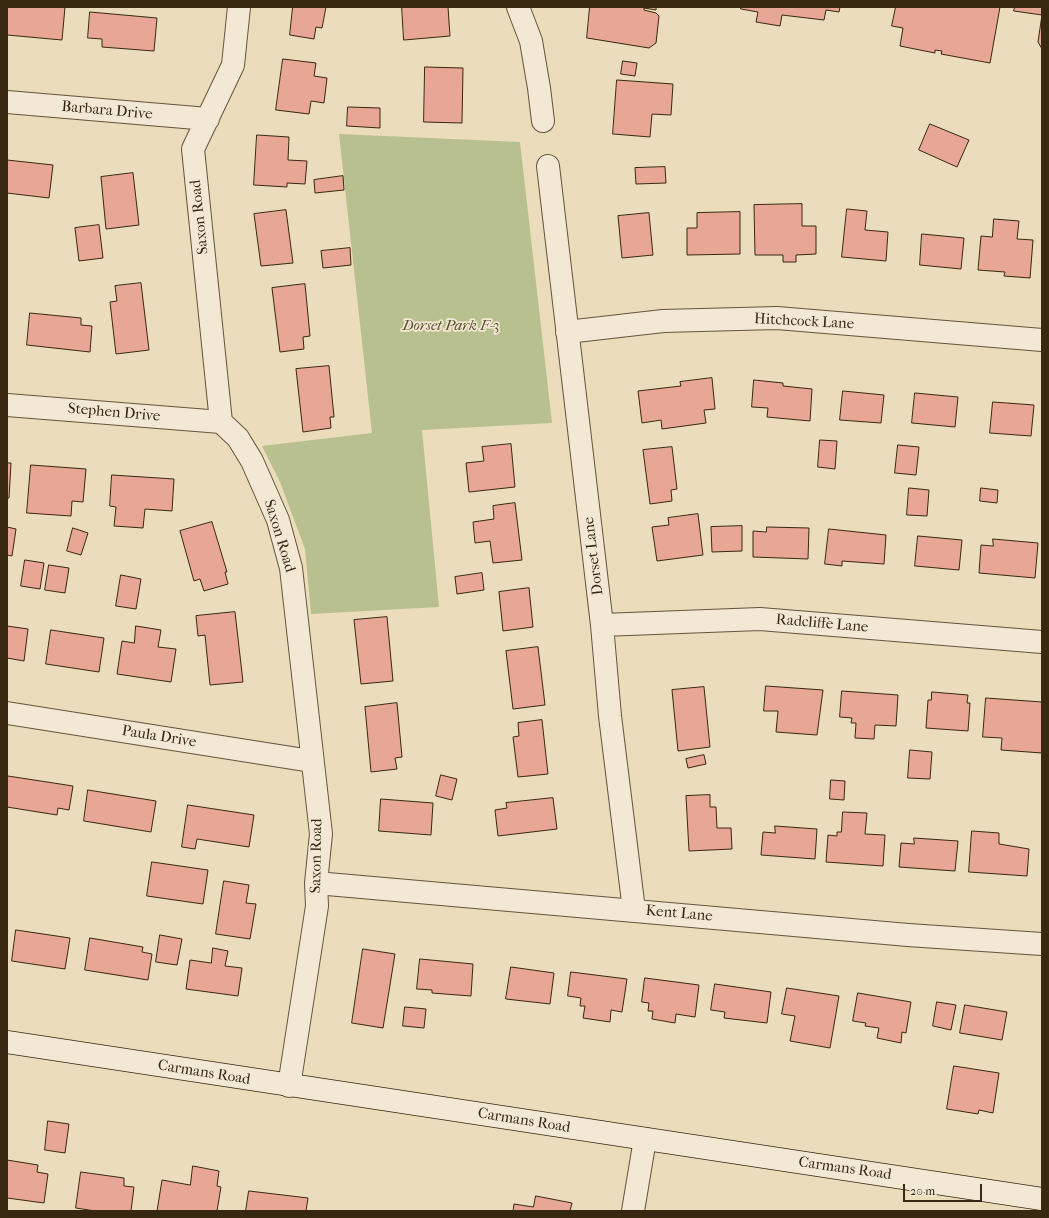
<!DOCTYPE html>
<style>
body{margin:0}
#map{position:relative;width:1049px;height:1218px;overflow:hidden;background:#ebdcbb;font-family:"IM FELL French Canon",serif}
canvas{display:block}
.frame{position:absolute;inset:0;border:8px solid #382711;pointer-events:none}
.scale{position:absolute;left:903px;top:1184px;width:79px;height:18px;box-sizing:border-box;border:2px solid #382711;border-top:0;padding-left:5px;font-size:12px;line-height:14px;white-space:nowrap;color:#382711;-webkit-text-stroke:3px #f2e8d3;paint-order:stroke}
</style>
<div id="map">
<canvas width="1049" height="1218"></canvas>
<div class="frame"></div>
<div class="scale">20 m</div>
</div>
<script>
const g = document.querySelector('canvas').getContext('2d');
g.lineJoin = 'round';
function fillPath(path, color) {
  g.fillStyle = color;
  g.fill(path, 'evenodd');
}
function trace(path, color, width, dash) {
  g.strokeStyle = color;
  g.lineWidth = width;
  g.lineCap = dash ? 'butt' : 'round';
  g.setLineDash(dash || []);
  g.stroke(path);
}
function drawText(font, color, halo, rows, align = 'center') {
  g.font = font + ' "IM FELL French Canon",serif';
  g.lineWidth = 3.5;
  g.setLineDash([]);
  g.textBaseline = 'middle';
  g.strokeStyle = halo;
  g.fillStyle = color;
  for (const [text, x, y, turn = 0] of rows) {
    g.save();
    g.translate(x, y);
    g.rotate((+turn || 0) * Math.PI / 180);
    g.textAlign = isNaN(turn) ? turn : align;
    if (halo) g.strokeText(text, 0, 0);
    g.fillText(text, 0, 0);
    g.restore();
  }
}
fillPath(new Path2D(`
 M 339,134 L 520,142 L 552,423 L 422,430 L 439,607 L 311,614 L 305,549 L 280,482 L 262,446 L 372,433 Z`), '#b8c08f');
const building = new Path2D(`
 M 7,7 L 65,7 L 62,40 L 7,35 Z
 M 293,7 L 326,7 L 322,28 L 316,27 L 314,39 L 290,35 Z
 M 402,7 L 448,7 L 450,36 L 404,40 Z
 M 590,7 L 656,7 L 656,10 L 644,8 L 644,10 L 656,13 L 659,16 L 656,43 L 649,48 L 587,38 Z
 M 741,7 L 840,7 L 839,12 L 826,10 L 824,20 L 782,15 L 780,26 L 756,22 L 758,12 L 741,9 Z
 M 896,7 L 1000,7 L 990,63 L 941,54 L 942,51 L 935,50 L 935,53 L 900,46 L 903,28 L 892,26 Z
 M 1015,7 L 1042,7 L 1042,49 L 1038,42 L 1042,15 L 1014,11 Z
 M 90,12 L 157,18 L 154,51 L 102,47 L 102,39 L 88,38 Z
 M 283,59 L 316,63 L 314,76 L 327,78 L 324,103 L 311,101 L 309,114 L 276,110 Z
 M 623,61 L 637,63 L 635,76 L 621,74 Z
 M 425,67 L 463,68 L 462,123 L 424,122 Z
 M 617,80 L 673,84 L 671,115 L 652,114 L 650,137 L 613,134 Z
 M 348,107 L 380,108 L 380,128 L 347,126 Z
 M 930,124 L 969,140 L 957,167 L 919,150 Z
 M 257,135 L 289,137 L 288,160 L 307,161 L 305,184 L 287,183 L 287,187 L 254,185 Z
 M 7,160 L 53,165 L 49,198 L 7,193 Z
 M 665,167 L 666,183 L 636,184 L 635,168 Z
 M 133,173 L 139,225 L 106,229 L 101,177 Z
 M 343,176 L 344,190 L 315,193 L 314,180 Z
 M 802,204 L 802,226 L 816,226 L 816,254 L 796,255 L 796,262 L 783,262 L 783,255 L 755,255 L 754,205 Z
 M 847,209 L 867,211 L 865,230 L 888,232 L 886,261 L 842,257 Z
 M 286,210 L 293,263 L 261,266 L 254,214 Z
 M 740,212 L 740,254 L 687,255 L 687,228 L 697,228 L 697,213 Z
 M 649,213 L 653,255 L 622,258 L 618,216 Z
 M 994,219 L 1019,221 L 1017,239 L 1033,240 L 1030,278 L 1004,276 L 1005,272 L 978,270 L 981,236 L 992,237 Z
 M 99,225 L 103,258 L 79,261 L 75,228 Z
 M 922,234 L 964,238 L 961,269 L 920,265 Z
 M 350,248 L 351,265 L 323,268 L 321,251 Z
 M 141,283 L 149,350 L 116,354 L 110,302 L 117,301 L 115,286 Z
 M 305,284 L 310,336 L 303,337 L 304,349 L 280,352 L 272,288 Z
 M 30,313 L 81,318 L 81,325 L 92,326 L 90,352 L 27,345 Z
 M 329,366 L 334,417 L 330,417 L 331,428 L 303,432 L 296,369 Z
 M 712,378 L 715,409 L 704,410 L 706,423 L 662,429 L 661,420 L 642,423 L 638,391 L 681,386 L 680,382 Z
 M 754,380 L 783,383 L 783,386 L 812,389 L 810,421 L 767,417 L 768,408 L 752,407 Z
 M 843,391 L 884,395 L 881,423 L 840,420 Z
 M 915,393 L 958,397 L 955,427 L 912,423 Z
 M 993,402 L 1034,405 L 1031,436 L 990,433 Z
 M 820,440 L 837,441 L 835,469 L 818,467 Z
 M 511,444 L 515,487 L 469,492 L 466,463 L 484,461 L 482,447 Z
 M 898,445 L 919,447 L 916,475 L 895,473 Z
 M 672,447 L 677,489 L 671,490 L 672,501 L 650,504 L 643,450 Z
 M 7,463 L 11,463 L 9,498 L 7,498 Z
 M 31,465 L 86,469 L 83,502 L 72,501 L 71,516 L 27,513 Z
 M 112,475 L 174,479 L 172,511 L 145,509 L 143,528 L 114,526 L 116,507 L 110,506 Z
 M 909,488 L 929,490 L 927,516 L 907,515 Z
 M 981,488 L 998,490 L 997,503 L 980,501 Z
 M 515,503 L 522,560 L 493,563 L 490,541 L 475,543 L 473,522 L 494,519 L 493,506 Z
 M 698,514 L 703,555 L 657,561 L 652,527 L 669,525 L 668,518 Z
 M 212,522 L 227,572 L 225,572 L 228,584 L 204,591 L 200,579 L 194,581 L 180,531 Z
 M 742,526 L 742,551 L 712,552 L 711,527 Z
 M 7,527 L 16,529 L 12,556 L 7,555 Z
 M 767,527 L 809,528 L 808,559 L 753,557 L 753,531 L 766,532 Z
 M 73,528 L 88,533 L 81,555 L 67,551 Z
 M 829,529 L 886,535 L 884,564 L 842,561 L 842,566 L 825,564 Z
 M 918,536 L 962,540 L 959,570 L 915,566 Z
 M 993,539 L 1038,543 L 1035,578 L 979,573 L 981,545 L 993,546 Z
 M 25,560 L 44,563 L 40,589 L 21,586 Z
 M 49,565 L 69,568 L 65,593 L 45,590 Z
 M 482,573 L 484,590 L 457,594 L 455,577 Z
 M 121,575 L 141,579 L 136,609 L 116,606 Z
 M 529,588 L 533,627 L 503,631 L 499,592 Z
 M 235,612 L 243,682 L 210,685 L 205,635 L 198,636 L 196,616 Z
 M 387,617 L 393,681 L 361,684 L 354,620 Z
 M 7,626 L 28,629 L 24,661 L 7,658 Z
 M 136,626 L 161,630 L 158,647 L 176,649 L 171,682 L 117,674 L 122,641 L 134,643 Z
 M 51,630 L 104,638 L 99,672 L 46,664 Z
 M 538,647 L 545,705 L 513,709 L 506,651 Z
 M 766,686 L 823,690 L 817,735 L 776,732 L 778,711 L 764,711 Z
 M 704,687 L 710,747 L 678,751 L 672,690 Z
 M 842,691 L 898,695 L 896,726 L 875,725 L 874,739 L 855,738 L 856,723 L 851,723 L 852,718 L 840,717 Z
 M 932,692 L 968,695 L 967,703 L 970,703 L 968,731 L 926,728 L 928,700 L 931,700 Z
 M 986,698 L 1042,702 L 1042,753 L 1001,750 L 1002,738 L 983,737 Z
 M 397,703 L 402,757 L 395,758 L 397,769 L 371,772 L 365,707 Z
 M 542,720 L 548,774 L 518,777 L 513,737 L 519,736 L 518,723 Z
 M 910,750 L 932,752 L 930,779 L 908,778 Z
 M 704,755 L 706,764 L 688,768 L 686,759 Z
 M 441,775 L 457,779 L 452,800 L 436,796 Z
 M 8,776 L 73,786 L 69,810 L 58,808 L 57,815 L 7,807 Z
 M 831,780 L 845,781 L 844,800 L 830,799 Z
 M 88,790 L 156,801 L 151,832 L 84,821 Z
 M 710,795 L 710,807 L 716,807 L 717,828 L 731,828 L 732,849 L 689,851 L 686,796 Z
 M 553,798 L 557,829 L 498,836 L 495,810 L 507,808 L 506,803 Z
 M 381,799 L 433,803 L 431,835 L 379,831 Z
 M 188,805 L 254,815 L 249,847 L 197,839 L 195,849 L 182,847 Z
 M 843,812 L 867,813 L 865,834 L 885,835 L 883,866 L 826,862 L 828,835 L 837,836 L 837,832 L 841,832 Z
 M 775,826 L 817,829 L 815,859 L 761,855 L 763,832 L 775,833 Z
 M 972,831 L 999,833 L 999,844 L 1029,849 L 1027,876 L 969,872 Z
 M 914,838 L 958,841 L 955,871 L 899,867 L 901,843 L 914,844 Z
 M 152,862 L 208,870 L 203,904 L 147,896 Z
 M 224,881 L 249,885 L 246,903 L 256,904 L 250,939 L 216,934 Z
 M 16,930 L 70,938 L 65,969 L 12,961 Z
 M 160,935 L 182,939 L 177,965 L 156,962 Z
 M 90,938 L 143,947 L 142,952 L 152,954 L 148,980 L 85,970 Z
 M 213,948 L 228,951 L 225,966 L 242,968 L 238,996 L 186,989 L 190,960 L 211,963 Z
 M 363,949 L 395,954 L 383,1028 L 352,1023 Z
 M 420,959 L 473,964 L 471,996 L 432,993 L 432,990 L 417,989 Z
 M 511,967 L 554,973 L 550,1004 L 506,999 Z
 M 571,972 L 627,979 L 622,1012 L 611,1010 L 610,1022 L 583,1018 L 585,1006 L 580,1006 L 581,998 L 568,996 Z
 M 645,978 L 699,985 L 695,1017 L 676,1014 L 675,1023 L 652,1019 L 653,1011 L 648,1011 L 649,1003 L 642,1002 Z
 M 715,984 L 771,992 L 767,1023 L 724,1018 L 725,1012 L 711,1010 Z
 M 787,988 L 839,996 L 830,1048 L 790,1041 L 795,1016 L 782,1014 Z
 M 858,993 L 911,1002 L 906,1033 L 902,1032 L 901,1043 L 877,1038 L 879,1028 L 865,1026 L 866,1023 L 853,1021 Z
 M 937,1002 L 956,1005 L 951,1030 L 933,1026 Z
 M 965,1005 L 1007,1012 L 1002,1040 L 960,1033 Z
 M 405,1007 L 426,1009 L 424,1028 L 403,1026 Z
 M 954,1066 L 999,1073 L 993,1113 L 979,1110 L 978,1114 L 947,1109 Z
 M 48,1121 L 69,1124 L 65,1153 L 45,1150 Z
 M 7,1160 L 38,1165 L 37,1172 L 48,1174 L 44,1203 L 7,1198 Z
 M 193,1166 L 219,1171 L 217,1186 L 221,1187 L 217,1211 L 157,1211 L 162,1180 L 190,1185 Z
 M 81,1172 L 124,1178 L 124,1186 L 134,1187 L 131,1211 L 95,1211 L 76,1208 Z
 M 249,1191 L 308,1198 L 306,1211 L 246,1211 Z
 M 536,1196 L 572,1203 L 570,1211 L 513,1211 L 514,1204 L 533,1207 Z`);
fillPath(building, '#e8a694');
trace(building, '#382711', 1);
const street = new Path2D(`
 M 239,7 L 233,65 L 193,149 L 221,422 L 238,438 L 252,461 L 278,520 L 291,568 L 321,834 L 316,883 L 317,906 L 289,1086
 M 518,7 L 531,41 L 539,88 L 543,121
 M 7,102 L 208,119
 M 548,166 L 602,625 L 610,716 L 634,910
 M 567,332 L 663,321 L 777,318 L 1042,340
 M 7,405 L 221,422
 M 602,625 L 760,619 L 1042,642
 M 7,713 L 311,761
 M 316,883 L 908,935 L 1042,944
 M 633,1211 L 645,1139`);
const secondary = new Path2D(`
 M 7,1042 L 1042,1199`);
trace(street, '#65543c', 24);
trace(secondary, '#382711', 24);
trace(street, '#f2e8d3', 22);
trace(secondary, '#f2e8d3', 22);
drawText('15px', '#382711', '#f2e8d3', [
 ["Barbara Drive",107,111,5],
 ["Saxon Road",200,217,-96],
 ["Hitchcock Lane",804,322,3],
 ["Stephen Drive",114,413,5],
 ["Saxon Road",279,536,73],
 ["Dorset Lane",594,556,-97],
 ["Radcliffe Lane",822,624,5],
 ["Paula Drive",159,737,9],
 ["Saxon Road",317,856,-89],
 ["Kent Lane",679,914,5],
 ["Carmans Road",204,1073,9],
 ["Carmans Road",524,1121,9],
 ["Carmans Road",845,1169,8]
]);
drawText('italic 15px', '#584d30', '#f2e8d3', [
 ["Dorset Park F-3",451,326]
]);
</script>
